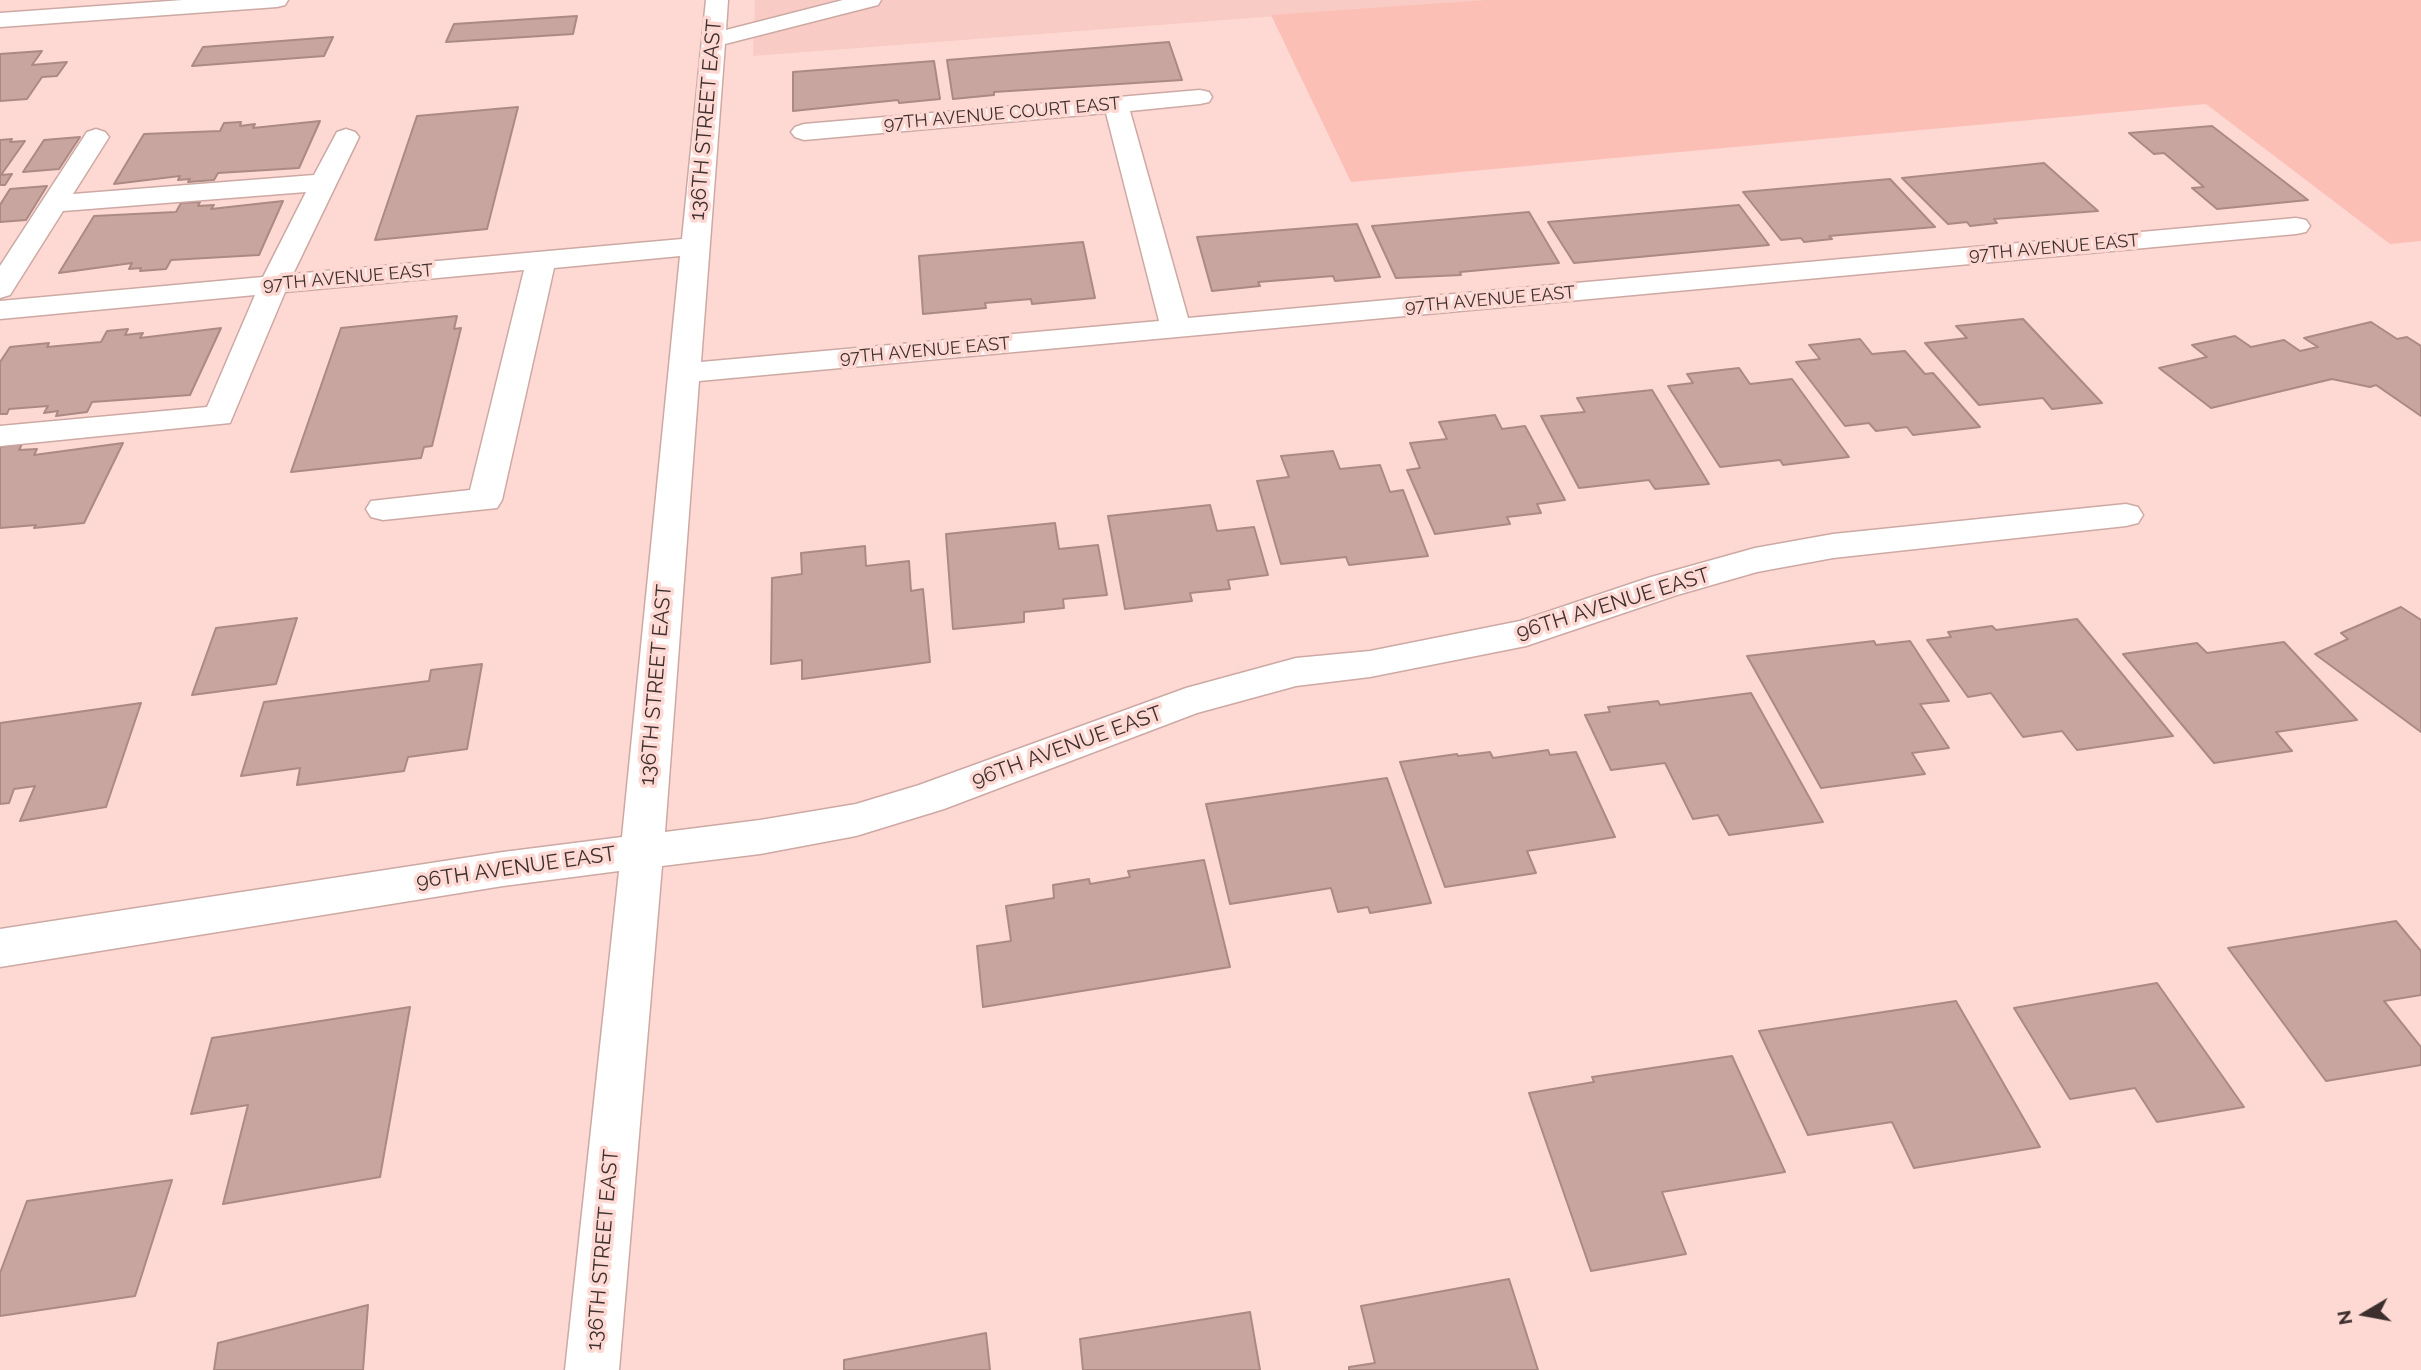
<!DOCTYPE html>
<style>
body{margin:0}
#map{position:relative;width:2421px;height:1370px;overflow:hidden;background:#fed8d3;font-family:Raleway,sans-serif}
canvas{display:block}
.north{position:absolute;left:2330px;top:1279px;width:70px;height:70px;-webkit-text-stroke:5px #fed8d3;paint-order:stroke;rotate:260deg;font-size:19px;font-weight:700;line-height:28px;text-align:center;color:#3d2f2d}
.north::after{content:'';display:block;margin:auto;width:24px;height:32px;background:#3d2f2d;clip-path:polygon(50% 0,100% 100%,50% 72%,0 100%)}
</style>
<div id="map">
<canvas width="2421" height="1370"></canvas>
<div class="north">N</div>
</div>
<script>
const g = document.querySelector('canvas').getContext('2d');
g.lineJoin = 'round';
function fillPath(path, color) {
  g.fillStyle = color;
  g.fill(path, 'evenodd');
}
function trace(path, color, width, dash) {
  g.strokeStyle = color;
  g.lineWidth = width;
  g.lineCap = dash ? 'butt' : 'round';
  g.setLineDash(dash || []);
  g.stroke(path);
}
function drawText(font, color, halo, rows, align = 'center') {
  g.font = font + ' Raleway,sans-serif';
  g.lineWidth = 7;
  g.setLineDash([]);
  g.textBaseline = 'middle';
  g.strokeStyle = halo;
  g.fillStyle = color;
  for (const [text, x, y, turn = 0] of rows) {
    g.save();
    g.translate(x, y);
    g.rotate((+turn || 0) * Math.PI / 180);
    g.textAlign = isNaN(turn) ? turn : align;
    if (halo) g.strokeText(text, 0, 0);
    g.fillText(text, 0, 0);
    g.restore();
  }
}
fillPath(new Path2D(`
 M 755,0 L 1485,0 L 753,56 Z`), '#f8cbc4');
fillPath(new Path2D(`
 M 1485,0 L 2421,0 L 2421,241 L 2390,244 L 2206,104 L 1351,182 L 1271,15 Z`), '#fbbfb6');
const building = new Path2D(`
 M 577,16 L 573,34 L 446,42 L 454,24 Z
 M 333,37 L 324,56 L 192,66 L 203,47 Z
 M 1169,42 L 1182,80 L 994,92 L 994,95 L 953,99 L 947,60 Z
 M 42,51 L 32,65 L 67,62 L 57,76 L 42,77 L 27,99 L 0,101 L 0,54 Z
 M 934,61 L 940,99 L 899,103 L 898,100 L 793,111 L 793,72 Z
 M 518,107 L 487,229 L 375,240 L 417,116 Z
 M 320,121 L 299,168 L 218,173 L 214,180 L 188,182 L 190,179 L 178,180 L 180,176 L 114,184 L 144,134 L 220,131 L 224,123 L 241,122 L 240,126 L 255,124 L 253,128 Z
 M 2212,126 L 2308,200 L 2217,209 L 2192,188 L 2204,187 L 2164,153 L 2154,154 L 2129,133 Z
 M 80,137 L 59,169 L 23,172 L 44,140 Z
 M 12,139 L 10,142 L 25,141 L 1,175 L 12,174 L 5,185 L 0,185 L 0,140 Z
 M 2044,163 L 2098,211 L 1994,219 L 1997,223 L 1970,226 L 1967,222 L 1948,224 L 1902,178 Z
 M 1890,179 L 1935,227 L 1829,236 L 1832,239 L 1804,242 L 1801,238 L 1781,240 L 1743,192 Z
 M 47,186 L 26,220 L 0,222 L 0,205 L 10,189 Z
 M 283,201 L 259,255 L 171,260 L 166,269 L 140,271 L 141,268 L 129,269 L 132,263 L 59,273 L 94,216 L 176,212 L 181,203 L 200,202 L 198,206 L 214,205 L 211,209 Z
 M 1739,205 L 1769,245 L 1574,263 L 1548,222 Z
 M 1529,212 L 1559,263 L 1460,272 L 1461,275 L 1396,278 L 1372,226 Z
 M 1357,224 L 1380,277 L 1335,281 L 1333,276 L 1258,282 L 1260,286 L 1212,291 L 1197,237 Z
 M 1083,242 L 1095,298 L 1032,304 L 1031,299 L 985,303 L 986,308 L 923,314 L 919,256 Z
 M 457,316 L 454,329 L 461,328 L 432,446 L 424,447 L 421,458 L 291,472 L 341,328 Z
 M 2023,319 L 2102,403 L 2052,409 L 2043,398 L 1979,405 L 1925,343 L 1967,338 L 1956,326 Z
 M 2371,322 L 2397,339 L 2407,337 L 2421,346 L 2421,416 L 2376,385 L 2370,387 L 2332,379 L 2211,408 L 2159,368 L 2207,357 L 2192,345 L 2235,336 L 2251,347 L 2284,340 L 2300,351 L 2318,347 L 2304,338 Z
 M 221,328 L 190,395 L 92,402 L 87,412 L 56,416 L 58,411 L 44,413 L 48,406 L 9,409 L 7,414 L 0,414 L 0,362 L 10,347 L 49,343 L 47,347 L 101,342 L 107,331 L 128,329 L 125,335 L 143,333 L 140,338 Z
 M 1860,339 L 1872,354 L 1905,351 L 1925,374 L 1933,373 L 1980,427 L 1913,435 L 1907,427 L 1876,431 L 1869,423 L 1845,426 L 1796,362 L 1820,359 L 1809,345 Z
 M 1739,368 L 1750,384 L 1792,379 L 1849,457 L 1783,465 L 1780,460 L 1720,467 L 1668,386 L 1693,383 L 1687,374 Z
 M 1652,390 L 1709,484 L 1655,489 L 1649,480 L 1579,488 L 1541,416 L 1585,412 L 1577,398 Z
 M 1495,415 L 1502,429 L 1525,426 L 1565,500 L 1537,504 L 1541,513 L 1507,517 L 1510,524 L 1435,534 L 1407,470 L 1420,468 L 1410,443 L 1447,439 L 1439,422 Z
 M 123,443 L 84,523 L 34,528 L 36,525 L 0,528 L 0,447 L 22,444 L 19,450 L 37,449 L 34,455 Z
 M 1333,451 L 1340,469 L 1380,465 L 1390,492 L 1403,490 L 1428,556 L 1349,565 L 1346,557 L 1281,564 L 1257,481 L 1289,477 L 1281,456 Z
 M 1210,505 L 1217,531 L 1254,527 L 1268,575 L 1228,580 L 1230,589 L 1190,593 L 1192,601 L 1125,609 L 1108,516 Z
 M 1055,523 L 1059,549 L 1098,545 L 1107,595 L 1063,599 L 1064,608 L 1024,612 L 1024,622 L 953,629 L 946,534 Z
 M 865,546 L 866,566 L 909,561 L 911,591 L 923,589 L 930,662 L 802,679 L 802,660 L 771,664 L 772,578 L 802,574 L 801,553 Z
 M 2401,607 L 2421,620 L 2421,732 L 2315,654 L 2348,639 L 2341,633 Z
 M 297,618 L 276,684 L 192,695 L 216,628 Z
 M 2077,619 L 2173,736 L 2077,750 L 2062,731 L 2023,737 L 1991,693 L 1968,697 L 1927,640 L 1951,637 L 1948,632 L 1992,626 L 1996,630 Z
 M 1874,641 L 1876,645 L 1910,641 L 1949,701 L 1920,704 L 1949,748 L 1912,753 L 1925,774 L 1821,788 L 1747,656 Z
 M 2284,642 L 2357,720 L 2276,732 L 2292,751 L 2214,763 L 2123,654 L 2197,643 L 2207,653 Z
 M 482,664 L 467,749 L 408,757 L 404,771 L 297,785 L 300,768 L 241,776 L 264,702 L 429,681 L 431,670 Z
 M 1751,693 L 1823,822 L 1729,835 L 1718,815 L 1693,819 L 1665,763 L 1611,770 L 1585,715 L 1610,712 L 1608,707 L 1658,701 L 1660,705 Z
 M 141,703 L 106,807 L 20,821 L 35,786 L 14,789 L 9,803 L 0,804 L 0,723 Z
 M 1548,750 L 1550,755 L 1576,752 L 1615,837 L 1527,851 L 1536,873 L 1445,887 L 1400,762 L 1457,754 L 1458,756 L 1490,752 L 1493,758 Z
 M 1387,778 L 1431,903 L 1370,913 L 1368,907 L 1338,912 L 1331,888 L 1230,904 L 1206,804 Z
 M 1204,860 L 1230,967 L 983,1007 L 977,946 L 1011,941 L 1006,906 L 1054,898 L 1053,885 L 1089,879 L 1090,884 L 1130,877 L 1128,871 Z
 M 2396,921 L 2421,951 L 2421,995 L 2384,1001 L 2421,1047 L 2421,1065 L 2326,1081 L 2228,948 Z
 M 2157,983 L 2244,1107 L 2157,1122 L 2135,1088 L 2070,1099 L 2014,1008 Z
 M 1956,1001 L 2040,1147 L 1914,1168 L 1892,1122 L 1808,1135 L 1759,1031 Z
 M 410,1007 L 380,1177 L 223,1204 L 248,1105 L 191,1114 L 212,1038 Z
 M 1732,1056 L 1785,1172 L 1662,1192 L 1686,1254 L 1591,1271 L 1529,1093 L 1594,1082 L 1592,1077 Z
 M 172,1180 L 135,1296 L 0,1316 L 0,1273 L 27,1201 Z
 M 1509,1279 L 1538,1370 L 1349,1370 L 1349,1367 L 1375,1363 L 1361,1306 Z
 M 368,1305 L 363,1370 L 214,1370 L 218,1343 Z
 M 1250,1312 L 1260,1370 L 1083,1370 L 1080,1339 Z
 M 986,1333 L 990,1370 L 844,1370 L 844,1360 Z`);
fillPath(building, '#c9a5a0');
trace(building, '#ac8a84', 2);
const minor = new Path2D(`
 M 183,0 L 288,0 L 285,5 L 277,7 L 0,27 L 0,13 Z
 M 706,0 L 728,0 L 726,30 L 843,0 L 881,0 L 878,5 L 725,44 L 701,362 L 1159,321 L 1106,113 L 804,140 L 795,137 L 791,132 L 795,127 L 804,124 L 1200,90 L 1209,92 L 1212,97 L 1209,102 L 1200,104 L 1130,111 L 1188,318 L 2296,218 L 2306,220 L 2310,226 L 2306,232 L 2296,234 L 699,381 L 665,832 L 760,820 L 856,804 L 919,785 L 1186,688 L 1296,658 L 1370,651 L 1520,621 L 1651,577 L 1755,548 L 1833,534 L 2126,504 L 2138,507 L 2143,515 L 2138,523 L 2126,526 L 1833,558 L 1757,572 L 1677,595 L 1526,646 L 1370,677 L 1296,686 L 1197,713 L 944,809 L 856,836 L 760,854 L 662,866 L 619,1370 L 565,1370 L 619,871 L 503,886 L 0,967 L 0,929 L 503,852 L 622,837 L 680,256 L 554,268 L 502,500 L 497,508 L 383,520 L 371,517 L 366,509 L 371,501 L 470,490 L 524,270 L 285,292 L 230,423 L 0,446 L 0,426 L 207,407 L 255,295 L 0,319 L 0,301 L 263,277 L 306,192 L 63,211 L 10,295 L 0,298 L 0,266 L 87,132 L 96,129 L 105,132 L 109,137 L 73,194 L 314,175 L 337,132 L 346,129 L 355,132 L 359,137 L 293,274 L 682,239 Z`);
trace(minor, '#cda9a4', 3);
fillPath(minor, '#fff');
drawText('18px', '#3d2f2d', '#fed8d3', [
 ["97TH AVENUE COURT EAST",1002,114,-5],
 ["97TH AVENUE EAST",2054,248,-5],
 ["97TH AVENUE EAST",348,278,-5],
 ["97TH AVENUE EAST",1490,300,-5],
 ["97TH AVENUE EAST",925,351,-5]
]);
drawText('21px', '#3d2f2d', '#fed8d3', [
 ["136TH STREET EAST",706,120,-85],
 ["96TH AVENUE EAST",1613,604,-17],
 ["136TH STREET EAST",656,685,-85],
 ["96TH AVENUE EAST",1067,747,-20],
 ["96TH AVENUE EAST",516,868,-8],
 ["136TH STREET EAST",603,1250,-85]
]);
</script>
